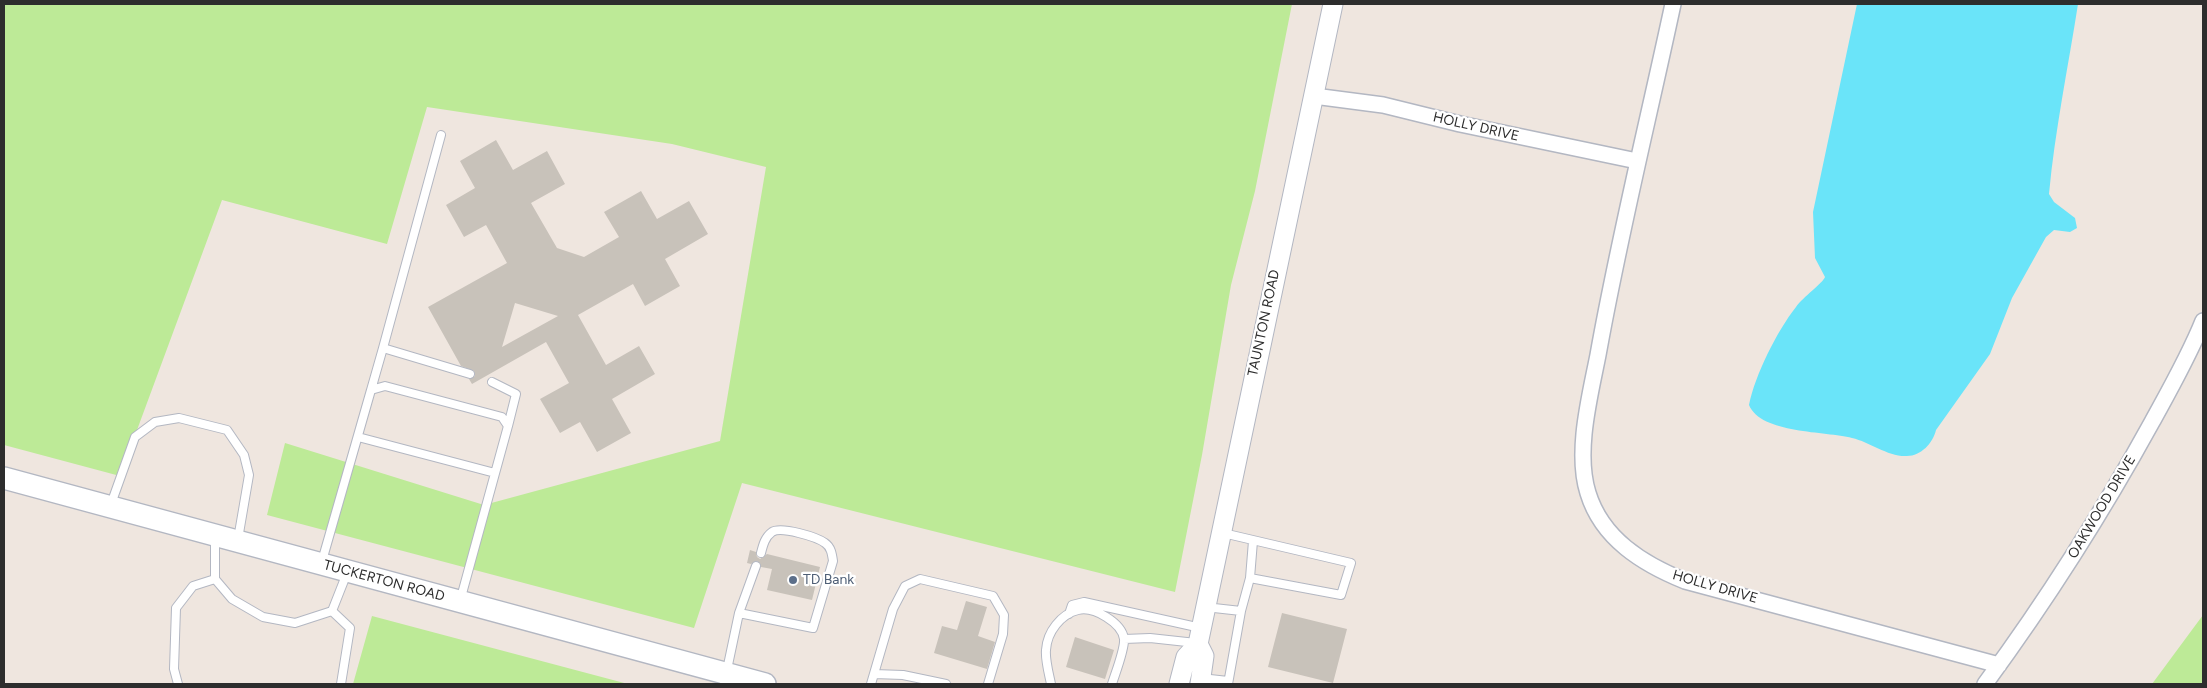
<!DOCTYPE html>
<style>
body{margin:0}
#map{position:relative;width:2207px;height:688px;overflow:hidden;background:#efe6df;font-family:Figtree,sans-serif}
canvas{display:block}
.frame{position:absolute;inset:0;border:5px solid #2d2d2d;pointer-events:none}
</style>
<div id="map">
<canvas width="2207" height="688"></canvas>
<div class="frame"></div>
</div>
<script>
const g = document.querySelector('canvas').getContext('2d');
g.lineJoin = 'round';
function fillPath(path, color) {
  g.fillStyle = color;
  g.fill(path, 'evenodd');
}
function trace(path, color, width, dash) {
  g.strokeStyle = color;
  g.lineWidth = width;
  g.lineCap = dash ? 'butt' : 'round';
  g.setLineDash(dash || []);
  g.stroke(path);
}
function drawText(font, color, halo, rows, align = 'center') {
  g.font = font + ' Figtree,sans-serif';
  g.lineWidth = 4.5;
  g.setLineDash([]);
  g.textBaseline = 'middle';
  g.strokeStyle = halo;
  g.fillStyle = color;
  for (const [text, x, y, turn = 0] of rows) {
    g.save();
    g.translate(x, y);
    g.rotate((+turn || 0) * Math.PI / 180);
    g.textAlign = isNaN(turn) ? turn : align;
    if (halo) g.strokeText(text, 0, 0);
    g.fillText(text, 0, 0);
    g.restore();
  }
}
fillPath(new Path2D(`
 M 4,4 L 1292,4 L 1255,191 L 1231,285 L 1202,455 L 1175,592 L 742,483 L 694,628 L 267,515 L 285,443 L 484,505 L 720,441 L 766,167 L 672,144 L 427,107 L 387,244 L 222,200 L 120,476 L 4,445 Z
 M 2203,615 L 2203,684 L 2152,684 Z
 M 372,616 L 628,684 L 353,684 Z`), '#bdea97');
fillPath(new Path2D(`
 M 1857,4 L 2078,4 C 2068,68 2055,130 2049,194 L 2054,202 L 2075,218 L 2077,228 L 2070,232 L 2054,230 L 2046,237 L 2012,298 L 1990,354 L 1936,430 C 1933,443 1921,456 1907,456 C 1888,457 1870,442 1852,438 C 1826,431 1761,434 1749,405 C 1755,375 1777,331 1796,307 C 1803,297 1823,283 1825,277 L 1815,258 L 1813,212 Z`), '#6ae4f9');
fillPath(new Path2D(`
 M 496,140 L 513,170 L 547,151 L 565,184 L 531,203 L 557,248 L 584,257 L 619,237 L 604,212 L 641,191 L 657,219 L 689,201 L 708,234 L 665,259 L 680,286 L 645,306 L 633,284 L 578,315 L 606,365 L 639,346 L 655,374 L 612,399 L 631,433 L 597,452 L 580,422 L 560,433 L 540,399 L 569,383 L 546,342 L 472,384 L 469,379 L 475,376 L 474,371 L 461,366 L 428,307 L 507,263 L 486,225 L 464,237 L 446,205 L 475,188 L 460,161 ZM 515,303 L 558,316 L 502,347 Z
 M 750,550 L 756,552 L 757,557 L 760,559 L 767,554 L 820,567 L 812,600 L 767,590 L 772,569 L 761,567 L 757,561 L 751,564 L 747,563 Z
 M 966,601 L 987,607 L 978,636 L 995,642 L 987,669 L 934,653 L 942,626 L 957,630 Z
 M 1282,613 L 1347,629 L 1333,683 L 1268,667 Z
 M 1075,637 L 1114,650 L 1105,679 L 1066,667 Z`), '#c8c2ba');
const service = new Path2D(`
 M 383,348 L 441,135
 M 492,382 L 516,394 L 508,426
 M 371,390 L 383,348 L 470,374
 M 358,437 L 495,473
 M 111,504 L 135,437 L 155,422 L 179,418 L 227,430 L 244,455 L 249,475 L 238,539
 M 215,537 L 215,579 L 232,599 L 263,617 L 295,623 L 332,611 L 347,573
 M 322,561 L 371,390 L 385,386 L 502,417 L 508,426 L 460,601
 M 1250,578 L 1253,541
 M 1205,607 L 1241,611 L 1250,578 L 1341,595 L 1351,563 L 1223,533
 M 332,611 L 350,628 L 341,684
 M 739,613 L 756,566
 M 1069,614 L 1072,605 L 1084,602 L 1201,628
 M 1124,639 L 1150,638 L 1196,643
 M 874,674 L 903,675 L 946,684
 M 1201,678 L 1228,681
 M 178,684 L 174,669 L 176,608 L 193,586 L 215,579
 M 724,684 L 739,613 L 813,628 L 833,561 C 832,554 831,547 825,543 C 817,537 781,526 772,532 C 765,537 763,545 761,553
 M 871,684 L 893,609 L 905,586 L 920,579 L 993,596 L 1004,615 L 1003,634 L 988,684
 M 1051,684 C 1049,674 1045,660 1046,650 C 1047,632 1061,614 1078,610 C 1094,606 1122,623 1124,639 C 1125,649 1115,674 1112,684
 M 1228,684 L 1241,611`);
const minor = new Path2D(`
 M 1673,4 C 1648,121 1619,237 1598,355 C 1590,396 1575,452 1588,493 C 1602,539 1643,564 1685,581 L 1999,665
 M 1314,96 L 1383,105 L 1460,124 L 1637,161
 M 1985,684 C 2046,601 2102,513 2152,422 C 2170,389 2189,356 2203,321`);
const tertiary = new Path2D(`
 M 1198,644 L 1204,656 L 1200,684
 M 1179,684 L 1186,657 L 1198,644 L 1333,4`);
const secondary = new Path2D(`
 M 4,478 L 765,684`);
trace(service, '#b3b7c2', 10);
trace(minor, '#b3b7c2', 18);
trace(tertiary, '#b3b7c2', 21);
trace(secondary, '#b3b7c2', 24);
trace(service, '#fff', 8);
trace(minor, '#fff', 15);
trace(tertiary, '#fff', 19);
trace(secondary, '#fff', 21);
for (const [x, y, r, color] of [
 [793,580,5,"#5c6f8a"]
]) {
  const dot = new Path2D();
  dot.arc(x, y, r, 0, 2 * Math.PI);
  g.fillStyle = color;
  g.fill(dot);
  trace(dot, '#fff', 2);
}
drawText('14px', '#2d2d2d', '#fff', [
 ["HOLLY DRIVE",1476,127,13],
 ["TAUNTON ROAD",1264,323,-78],
 ["OAKWOOD DRIVE",2102,507,-59],
 ["TUCKERTON ROAD",384,581,15],
 ["HOLLY DRIVE",1715,587,16]
]);
drawText('14px', '#4e5e75', '#fff', [
 ["TD Bank",803,580]
], 'left');
</script>
